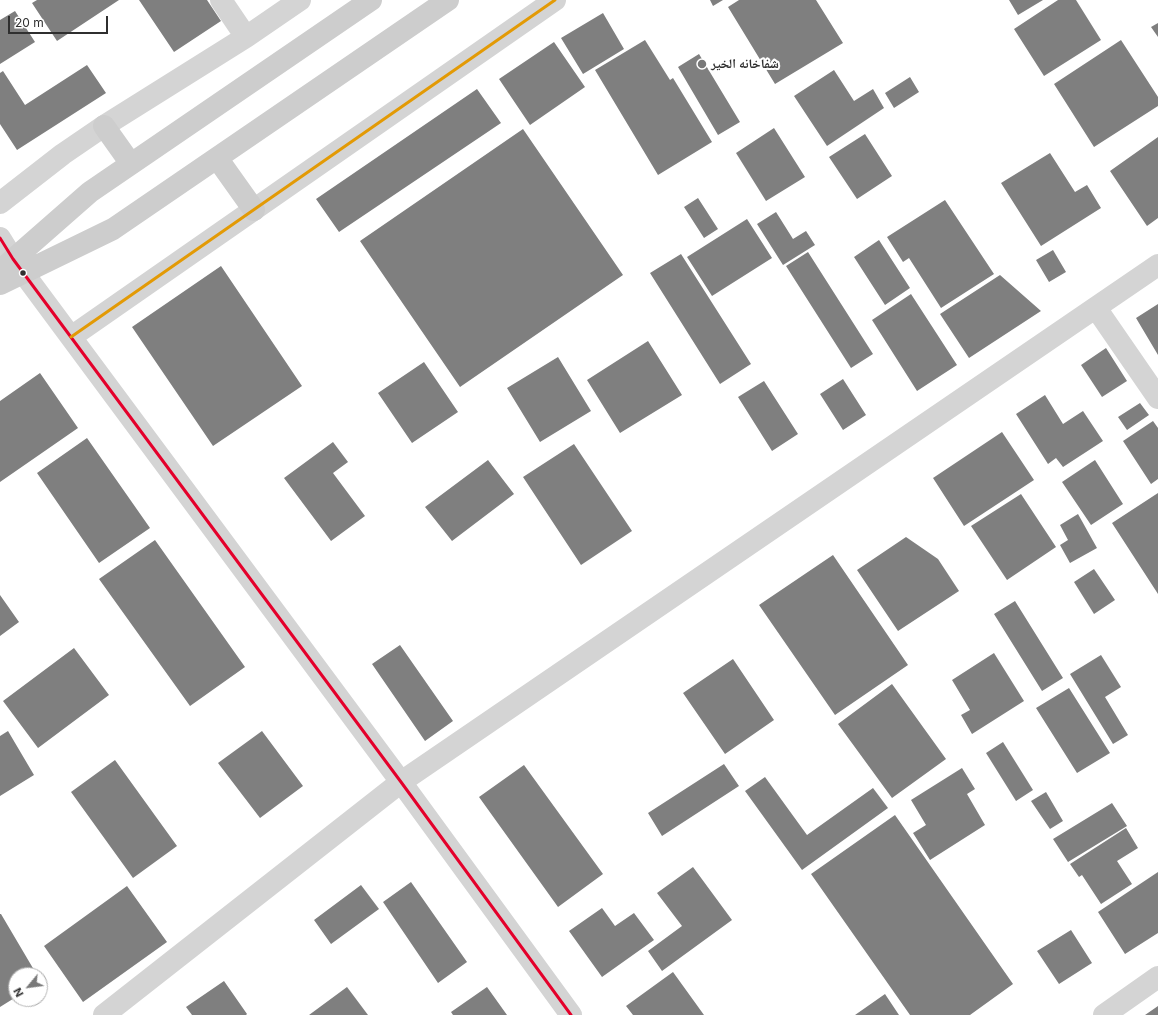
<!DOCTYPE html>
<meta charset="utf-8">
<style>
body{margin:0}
#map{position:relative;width:1158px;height:1015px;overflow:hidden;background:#fff;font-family:Inter,sans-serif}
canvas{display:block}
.north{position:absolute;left:8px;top:967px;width:40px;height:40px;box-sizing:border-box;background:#fff;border:1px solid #acacac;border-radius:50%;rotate:241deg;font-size:11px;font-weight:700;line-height:16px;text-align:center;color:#2f2f2f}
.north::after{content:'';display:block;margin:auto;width:14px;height:18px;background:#787878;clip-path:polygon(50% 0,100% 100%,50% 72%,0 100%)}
.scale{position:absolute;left:8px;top:16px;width:100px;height:18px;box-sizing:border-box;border:2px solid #2f2f2f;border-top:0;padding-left:5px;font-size:12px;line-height:14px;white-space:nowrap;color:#2f2f2f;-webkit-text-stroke:3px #fff;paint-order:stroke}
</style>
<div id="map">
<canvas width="1158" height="1015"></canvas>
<div class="north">N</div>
<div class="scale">20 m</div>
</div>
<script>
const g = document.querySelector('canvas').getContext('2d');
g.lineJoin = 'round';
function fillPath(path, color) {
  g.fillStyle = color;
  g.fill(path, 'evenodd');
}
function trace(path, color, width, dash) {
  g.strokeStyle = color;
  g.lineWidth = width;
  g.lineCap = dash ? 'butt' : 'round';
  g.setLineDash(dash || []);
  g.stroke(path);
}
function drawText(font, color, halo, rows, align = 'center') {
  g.font = font + ' Inter,"Noto Naskh Arabic",sans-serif';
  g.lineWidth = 4;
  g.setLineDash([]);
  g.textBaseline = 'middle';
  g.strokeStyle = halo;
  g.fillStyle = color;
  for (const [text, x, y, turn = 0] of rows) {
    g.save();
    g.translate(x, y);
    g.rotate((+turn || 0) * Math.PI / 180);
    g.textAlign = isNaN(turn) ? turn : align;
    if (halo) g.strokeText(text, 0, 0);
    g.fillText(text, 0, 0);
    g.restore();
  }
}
fillPath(new Path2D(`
 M 37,0 L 119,0 L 57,41 L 32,3 Z
 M 139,0 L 207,0 L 221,21 L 174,52 Z
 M 710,0 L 723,0 L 713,6 Z
 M 739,0 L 816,0 L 843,43 L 775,84 L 728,7 Z
 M 1009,0 L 1043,0 L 1018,15 Z
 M 1058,0 L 1076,0 L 1101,40 L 1044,76 L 1014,29 Z
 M 15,11 L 35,42 L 0,64 L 0,20 Z
 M 603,13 L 624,49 L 583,74 L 561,38 Z
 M 1158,23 L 1158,37 L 1151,27 Z
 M 645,40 L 670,80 L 673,78 L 712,142 L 658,175 L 595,70 Z
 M 1121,40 L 1158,97 L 1158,106 L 1094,147 L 1054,84 Z
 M 554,42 L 585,87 L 530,125 L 499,79 Z
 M 699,54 L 740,122 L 718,135 L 678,67 Z
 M 87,65 L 106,93 L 17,150 L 0,124 L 0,73 L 3,71 L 25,105 Z
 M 834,70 L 854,101 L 873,89 L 884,108 L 827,146 L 794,96 Z
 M 910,77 L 919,92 L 894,108 L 885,93 Z
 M 477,89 L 501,123 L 339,232 L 316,199 Z
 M 774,128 L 805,177 L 766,201 L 736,153 Z
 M 523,129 L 623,275 L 460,387 L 360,241 Z
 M 865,134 L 892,176 L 857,199 L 829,157 Z
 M 1158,137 L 1158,218 L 1147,226 L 1110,171 Z
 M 1050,153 L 1075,192 L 1087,185 L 1101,208 L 1041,246 L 1001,183 Z
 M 698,198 L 718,229 L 704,238 L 684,207 Z
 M 945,200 L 994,274 L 941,308 L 909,258 L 903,262 L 887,237 Z
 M 776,212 L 793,239 L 806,231 L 815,245 L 783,265 L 757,224 Z
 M 747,219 L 772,258 L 712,296 L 687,257 Z
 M 879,240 L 910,288 L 885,305 L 854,257 Z
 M 1053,250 L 1066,272 L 1049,282 L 1036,260 Z
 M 808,252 L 873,354 L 851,368 L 786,266 Z
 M 681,254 L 751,364 L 720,384 L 650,273 Z
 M 221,266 L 302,386 L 213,446 L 132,327 Z
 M 1000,275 L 1041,311 L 969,358 L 940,314 Z
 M 911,294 L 957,365 L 917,391 L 872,320 Z
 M 1158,304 L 1158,355 L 1136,318 Z
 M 648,341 L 682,395 L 620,433 L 587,380 Z
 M 1106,348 L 1127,381 L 1102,397 L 1081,365 Z
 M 558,357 L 591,411 L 540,442 L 507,388 Z
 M 424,362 L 458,412 L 412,443 L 378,393 Z
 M 40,373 L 78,428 L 0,482 L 0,401 Z
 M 843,379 L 866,415 L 843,430 L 820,394 Z
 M 764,381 L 798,434 L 772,451 L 738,397 Z
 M 1045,395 L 1063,424 L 1083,411 L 1103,441 L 1063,467 L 1056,458 L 1048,464 L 1016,414 Z
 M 1140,403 L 1149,415 L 1127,430 L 1118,417 Z
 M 1153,421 L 1158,428 L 1158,479 L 1151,484 L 1123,441 Z
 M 1002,432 L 1034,480 L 964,526 L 933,478 Z
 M 87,438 L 150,528 L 99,563 L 37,473 Z
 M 333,442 L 348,462 L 333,473 L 365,516 L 331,541 L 284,478 Z
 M 574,444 L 632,531 L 581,565 L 523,477 Z
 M 488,460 L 514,494 L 452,541 L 425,507 Z
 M 1095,460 L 1123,504 L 1091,525 L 1062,482 Z
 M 1158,493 L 1158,594 L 1112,523 Z
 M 1021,494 L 1056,547 L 1007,580 L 971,526 Z
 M 1078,514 L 1097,548 L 1070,563 L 1060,545 L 1068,540 L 1060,525 Z
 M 906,537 L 938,559 L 959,591 L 898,631 L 857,570 Z
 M 155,540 L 245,667 L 190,706 L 99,579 Z
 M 833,555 L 908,665 L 835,715 L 759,605 Z
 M 1094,569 L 1115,600 L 1094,614 L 1074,582 Z
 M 0,595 L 19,622 L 0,636 Z
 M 1015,601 L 1063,678 L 1042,691 L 994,614 Z
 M 400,645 L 453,721 L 425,741 L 372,664 Z
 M 74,648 L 109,695 L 38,748 L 3,701 Z
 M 994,653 L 1024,701 L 972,734 L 961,715 L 970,710 L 952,680 Z
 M 1101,655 L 1121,687 L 1105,697 L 1128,735 L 1113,744 L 1070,674 Z
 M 733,659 L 774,720 L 725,754 L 683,693 Z
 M 892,684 L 946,759 L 892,798 L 838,724 Z
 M 1069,688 L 1110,753 L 1077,773 L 1036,708 Z
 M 8,731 L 34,775 L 0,796 L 0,736 Z
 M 262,731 L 303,786 L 260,818 L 218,763 Z
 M 1003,742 L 1033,790 L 1016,801 L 986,753 Z
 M 115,760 L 177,846 L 133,878 L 71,792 Z
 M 724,764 L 739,786 L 662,836 L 648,813 Z
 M 524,765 L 603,874 L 558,907 L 479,797 Z
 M 962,768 L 975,789 L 967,794 L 985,825 L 930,860 L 913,833 L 926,825 L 911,800 Z
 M 765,777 L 807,835 L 873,788 L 888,808 L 802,870 L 745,791 Z
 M 1046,792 L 1063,821 L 1050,829 L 1031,801 Z
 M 1112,803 L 1127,826 L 1068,862 L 1053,839 Z
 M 895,815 L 1013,984 L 970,1015 L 910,1015 L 811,874 Z
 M 1126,828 L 1138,848 L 1117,861 L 1132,884 L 1101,904 L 1082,875 L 1079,877 L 1070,864 Z
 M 693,867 L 732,920 L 662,971 L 648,951 L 682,926 L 657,893 Z
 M 1158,872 L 1158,933 L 1125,954 L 1098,912 Z
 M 411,882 L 467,962 L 438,983 L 383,902 Z
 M 361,885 L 379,909 L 331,944 L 314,920 Z
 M 127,886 L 167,942 L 83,1002 L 44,946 Z
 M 602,908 L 615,926 L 634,913 L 654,940 L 602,977 L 569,931 Z
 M 0,914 L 1,914 L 37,975 L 16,975 L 16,997 L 0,1007 Z
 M 1071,930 L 1092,963 L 1059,984 L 1037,951 Z
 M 673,972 L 704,1015 L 633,1015 L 626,1006 Z
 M 224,981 L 247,1014 L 246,1015 L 192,1015 L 186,1007 Z
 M 347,987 L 368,1015 L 309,1015 Z
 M 487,987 L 507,1015 L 453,1015 L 451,1012 Z
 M 885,994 L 899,1015 L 855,1015 Z
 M 1158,1006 L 1158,1015 L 1145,1015 Z`), '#7f7f7f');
trace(new Path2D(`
 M 221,0 L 246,37
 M 0,203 L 63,154 L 104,126 L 246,37 L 300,0
 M 0,238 L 13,259 L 401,782 L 571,1015
 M 1096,308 L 1158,398
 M 71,337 L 555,0
 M 104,1015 L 401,782 L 1158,265
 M 1104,1015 L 1158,977`), '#d4d4d4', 22);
trace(new Path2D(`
 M 104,126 L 131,164
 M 217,158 L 254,210
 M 0,271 L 90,192 L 371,0
 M 0,284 L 113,229 L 448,0`), '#cdcdcd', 22);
trace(new Path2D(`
 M 0,238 L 13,259 L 401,782 L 571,1015`), '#e4002b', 3);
trace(new Path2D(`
 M 71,337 L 555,0`), '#e39a05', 3);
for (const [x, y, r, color] of [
 [702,64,5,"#787878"],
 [23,273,3.5,"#2f2f2f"]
]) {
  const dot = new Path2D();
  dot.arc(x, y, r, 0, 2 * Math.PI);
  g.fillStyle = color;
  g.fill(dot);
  trace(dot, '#fff', 1.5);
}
drawText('bold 13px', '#2f2f2f', '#fff', [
 ["شفاخانه الخیر",711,64]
], 'left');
</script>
